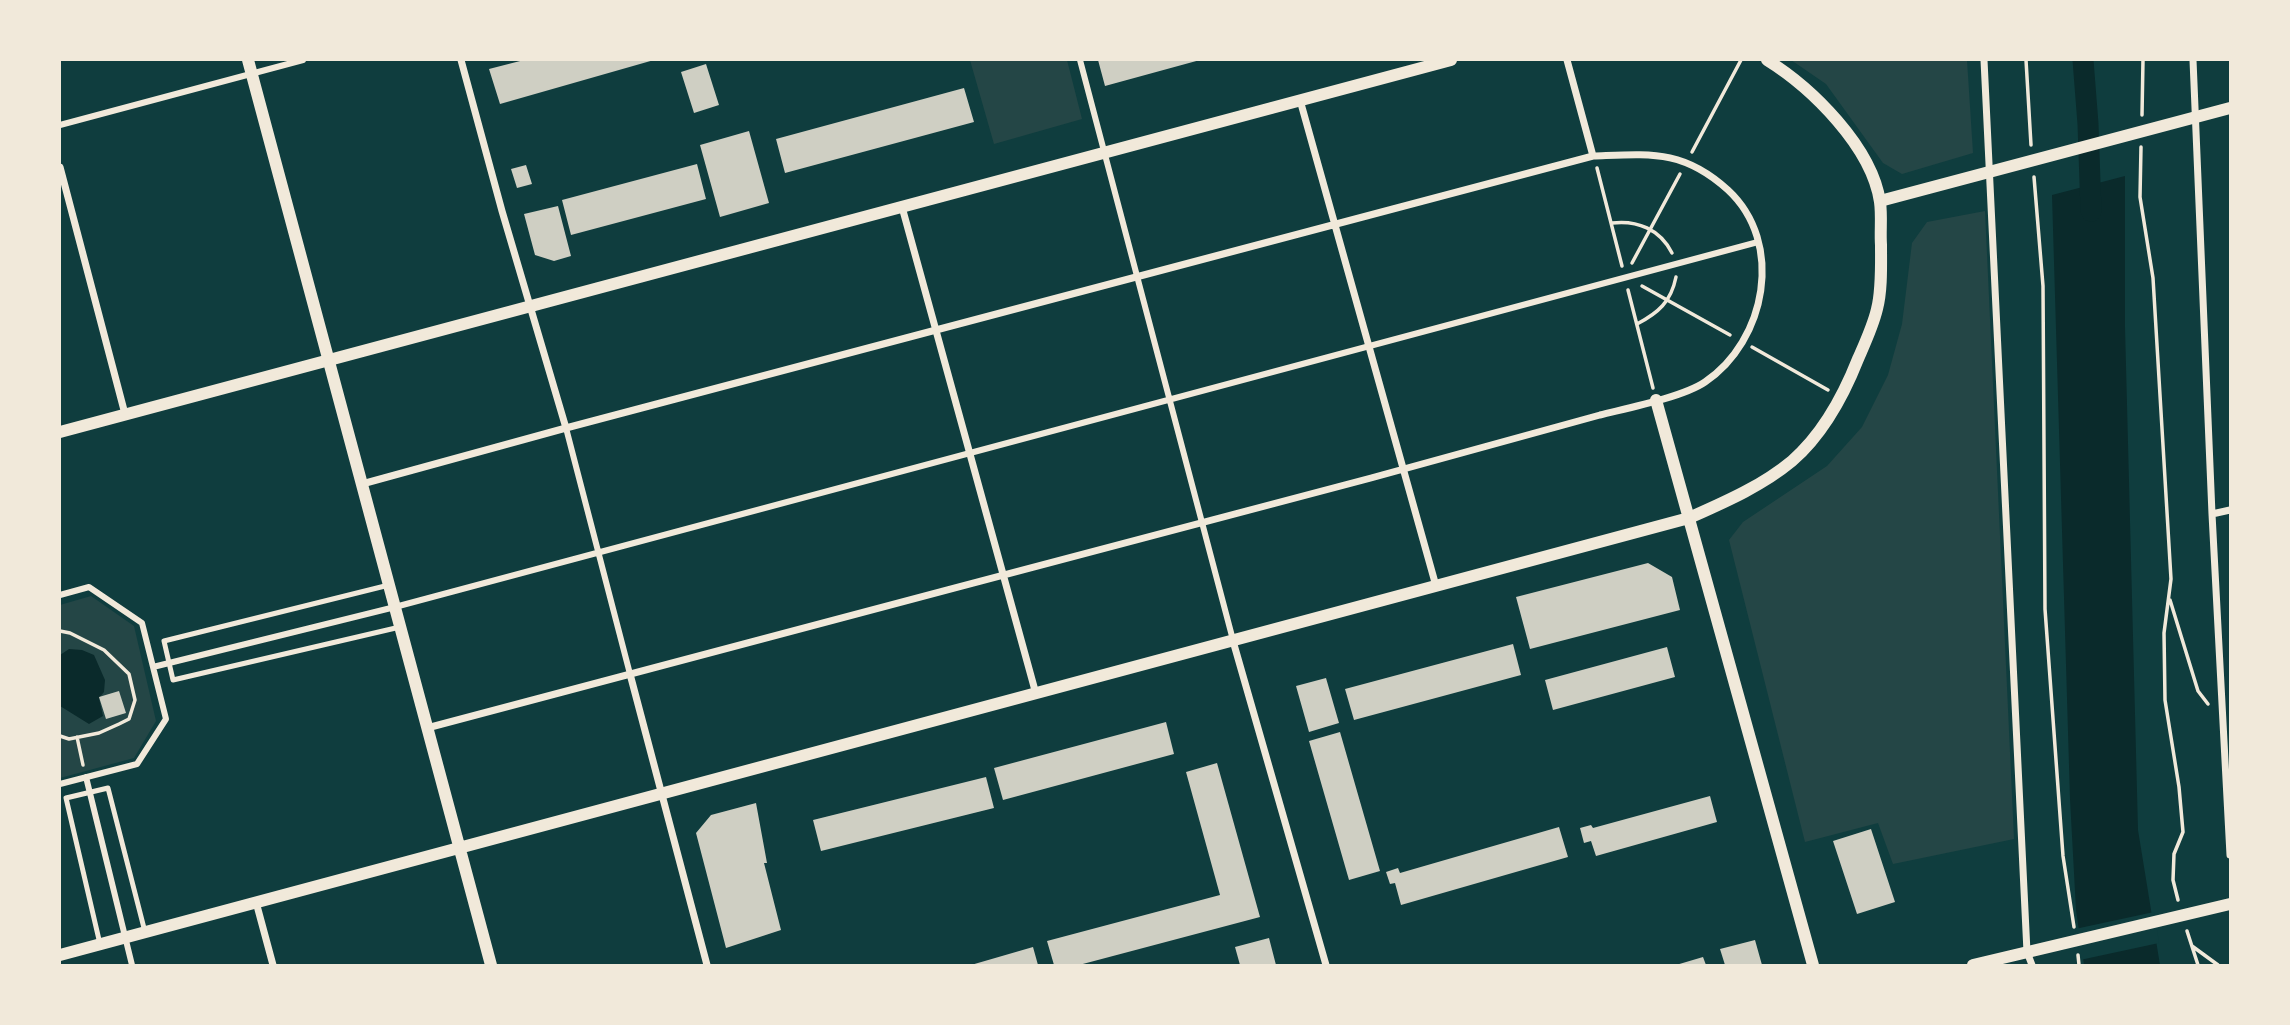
<!DOCTYPE html>
<style>
body{margin:0}
#map{position:relative;width:2290px;height:1025px;overflow:hidden;background:#0f3d3e;font-family:"Nunito Sans",sans-serif}
canvas{display:block}
.frame{position:absolute;inset:0;border:61px solid #f1e9da;pointer-events:none}
</style>
<div id="map">
<canvas width="2290" height="1025"></canvas>
<div class="frame"></div>
</div>
<script>
const g = document.querySelector('canvas').getContext('2d');
g.lineJoin = 'round';
function fillPath(path, color) {
  g.fillStyle = color;
  g.fill(path, 'evenodd');
}
function trace(path, color, width, dash) {
  g.strokeStyle = color;
  g.lineWidth = width;
  g.lineCap = dash ? 'butt' : 'round';
  g.setLineDash(dash || []);
  g.stroke(path);
}
fillPath(new Path2D(`
 M 970,60 L 1067,60 L 1082,119 L 994,144 Z
 M 1791,60 L 1967,60 L 1973,153 L 1902,174 L 1883,163 L 1826,84 Z
 M 1985,211 L 2014,839 L 1893,864 L 1878,823 L 1805,842 L 1729,540 L 1743,522 L 1827,466 L 1862,427 L 1888,375 L 1902,324 L 1912,243 L 1927,222 Z
 M 91,596 L 134,626 L 156,721 L 134,758 L 60,778 L 60,605 Z`), '#244646');
fillPath(new Path2D(`
 M 2125,176 L 2125,327 L 2138,830 L 2160,965 L 2084,965 L 2076,910 L 2070,799 L 2052,195 Z
 M 69,649 L 82,650 L 94,655 L 105,680 L 104,692 L 99,698 L 103,716 L 89,724 L 60,706 L 60,655 Z`), '#0a2a2b');
fillPath(new Path2D(`
 M 2154,912 L 2159,943 L 2080,960 L 2075,929 Z`), '#0f3d3e');
trace(new Path2D(`
 M 2083,60 L 2088,124 L 2091,211`), '#0a2a2b', 21);
fillPath(new Path2D(`
 M 524,60 L 654,60 L 500,104 L 489,69 Z
 M 1098,60 L 1200,60 L 1105,86 Z
 M 706,64 L 719,105 L 694,113 L 681,72 Z
 M 964,88 L 974,122 L 785,173 L 776,139 Z
 M 749,131 L 769,203 L 720,217 L 700,145 Z
 M 697,164 L 706,199 L 571,235 L 562,200 Z
 M 526,165 L 532,184 L 517,188 L 511,169 Z
 M 558,206 L 571,256 L 554,261 L 535,255 L 524,214 Z
 M 1648,563 L 1672,577 L 1680,610 L 1530,649 L 1516,597 Z
 M 1513,644 L 1521,675 L 1354,720 L 1345,689 Z
 M 1667,647 L 1675,677 L 1553,710 L 1545,680 Z
 M 1326,678 L 1339,723 L 1309,732 L 1296,686 Z
 M 119,691 L 126,713 L 106,719 L 99,697 Z
 M 1166,722 L 1174,754 L 1003,800 L 994,768 Z
 M 1340,732 L 1380,871 L 1349,880 L 1309,741 Z
 M 1217,763 L 1260,917 L 1079,965 L 1054,965 L 1047,941 L 1220,895 L 1186,772 Z
 M 986,777 L 994,808 L 821,851 L 813,820 Z
 M 1710,796 L 1717,822 L 1596,856 L 1591,841 L 1584,843 L 1580,828 L 1591,825 L 1593,828 Z
 M 756,803 L 767,863 L 764,863 L 781,930 L 726,948 L 696,833 L 711,815 Z
 M 1559,827 L 1568,857 L 1401,905 L 1395,883 L 1390,884 L 1386,872 L 1398,868 L 1400,873 Z
 M 1871,829 L 1895,902 L 1857,914 L 1833,841 Z
 M 1269,938 L 1276,965 L 1240,965 L 1235,947 Z
 M 1755,940 L 1762,965 L 1725,965 L 1720,949 Z
 M 1033,947 L 1038,965 L 971,965 Z
 M 1703,957 L 1706,965 L 1676,965 Z`), '#cfcfc3');
trace(new Path2D(`
 M 2026,60 L 2031,145
 M 2142,115 L 2143,60
 M 2141,147 L 2140,197 L 2153,278 L 2171,579 L 2164,633 L 2165,700 L 2179,787 L 2183,832 L 2174,854 L 2173,880 L 2178,900
 M 1692,152 L 1741,60
 M 1597,168 L 1622,266
 M 2034,177 L 2043,286 L 2045,609 L 2063,856 L 2074,927
 M 1612,223 C 1637,220 1660,229 1672,253
 M 1632,263 L 1680,174
 M 1642,286 L 1730,335
 M 1628,290 L 1653,388
 M 1637,324 C 1658,313 1671,302 1676,277
 M 1752,347 L 1828,390
 M 2170,600 L 2198,691 L 2208,704
 M 60,631 L 70,633 L 104,650 L 129,674 L 135,700 L 129,719 L 119,724 L 99,733 L 69,739 L 60,736
 M 77,737 L 83,765
 M 2187,931 L 2198,965
 M 2192,946 L 2218,965
 M 2078,955 L 2079,965`), '#f1e9da', 3.5);
trace(new Path2D(`
 M 389,585 L 164,641 L 173,680 L 400,627
 M 100,944 L 66,798 L 108,788 L 145,932`), '#f1e9da', 5);
trace(new Path2D(`
 M 1080,60 L 1233,640
 M 60,125 L 303,60
 M 566,428 L 630,674
 M 60,595 L 89,587 L 142,623 L 166,719 L 137,764 L 60,784
 M 153,667 L 395,607 L 1758,242
 M 86,777 L 132,965`), '#f1e9da', 6);
trace(new Path2D(`
 M 461,60 L 502,211 L 566,428
 M 1567,60 L 1593,156
 M 1984,60 L 2027,952 L 2032,965
 M 2193,60 L 2212,514 L 2230,855
 M 1300,100 L 1436,586
 M 60,167 L 125,414
 M 902,207 L 1036,694
 M 362,484 L 566,428 L 1593,156 C 1650,154 1683,149 1728,190 C 1785,243 1766,341 1705,382 C 1683,397 1628,408 1600,415 C 1524,436 1447,457 1371,478 C 1056,561 742,644 427,728
 M 2212,514 L 2230,510
 M 1233,641 L 1326,965
 M 630,674 L 707,965
 M 256,902 L 273,965`), '#f1e9da', 7);
trace(new Path2D(`
 M 248,60 L 491,965
 M 1880,201 L 2230,108
 M 1656,400 L 1813,965
 M 60,432 L 1451,60
 M 60,955 L 1689,518 C 1725,502 1762,486 1792,461 C 1823,434 1843,397 1858,359 C 1865,343 1873,326 1877,309 C 1882,290 1881,265 1881,245 C 1880,231 1882,216 1880,202 C 1872,147 1812,88 1767,60
 M 1973,965 L 2230,904`), '#f1e9da', 12);
</script>
